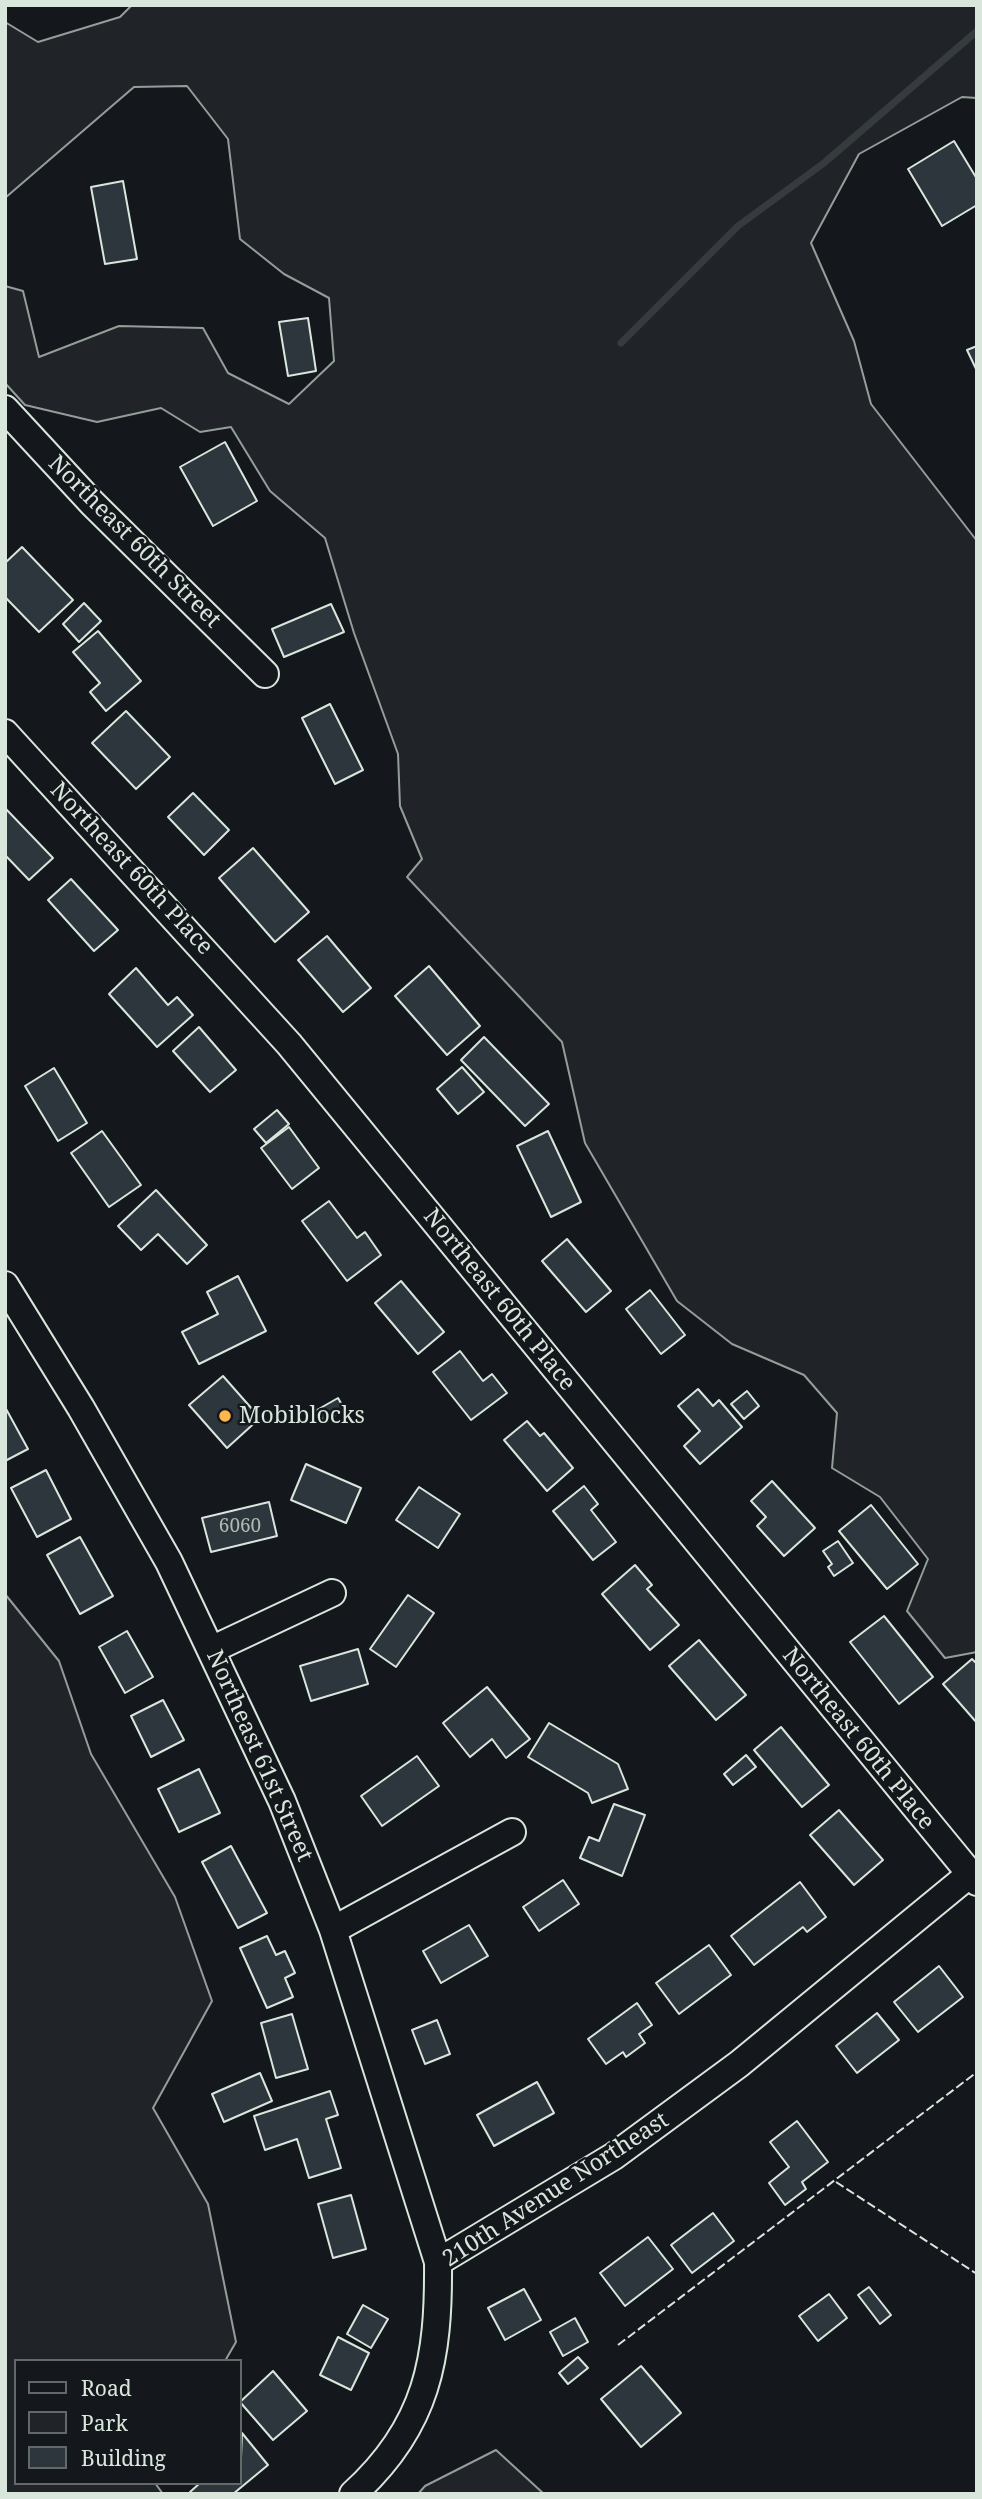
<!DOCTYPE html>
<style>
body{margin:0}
#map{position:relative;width:982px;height:2499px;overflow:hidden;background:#14181c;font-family:"Noto Serif",serif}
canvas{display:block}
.frame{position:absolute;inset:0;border:7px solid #d8e6dc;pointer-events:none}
.legend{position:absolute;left:14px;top:2359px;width:228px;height:126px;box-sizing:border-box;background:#14181c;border:2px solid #626a69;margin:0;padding:9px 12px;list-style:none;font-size:21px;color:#d8e6dc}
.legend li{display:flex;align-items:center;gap:14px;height:35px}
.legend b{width:35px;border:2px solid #626a69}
</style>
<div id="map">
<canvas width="982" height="2499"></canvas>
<div class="frame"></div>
<ul class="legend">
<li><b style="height:9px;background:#14181c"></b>Road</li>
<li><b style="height:19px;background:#202428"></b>Park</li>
<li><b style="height:19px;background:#2c363c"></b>Building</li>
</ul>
</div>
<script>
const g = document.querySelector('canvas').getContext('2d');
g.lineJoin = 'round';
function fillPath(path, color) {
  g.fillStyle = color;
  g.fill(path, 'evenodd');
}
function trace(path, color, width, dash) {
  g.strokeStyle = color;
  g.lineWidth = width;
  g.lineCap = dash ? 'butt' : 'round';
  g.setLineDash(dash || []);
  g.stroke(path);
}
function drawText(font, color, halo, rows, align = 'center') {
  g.font = font + ' "Noto Serif",serif';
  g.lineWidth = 5;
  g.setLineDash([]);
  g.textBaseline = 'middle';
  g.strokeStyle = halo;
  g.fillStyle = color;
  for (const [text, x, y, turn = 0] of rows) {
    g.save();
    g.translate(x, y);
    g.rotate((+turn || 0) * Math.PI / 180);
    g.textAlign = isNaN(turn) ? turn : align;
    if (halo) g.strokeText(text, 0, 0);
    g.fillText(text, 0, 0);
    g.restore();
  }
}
const green = new Path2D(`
 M 132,5 L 977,5 L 977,98 L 962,97 L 859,154 L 811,243 L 854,341 L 871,404 L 977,541 L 977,1652 L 945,1658 L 907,1611 L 928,1559 L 880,1497 L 832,1468 L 837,1413 L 804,1375 L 732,1344 L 677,1301 L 585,1143 L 562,1042 L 407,877 L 422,859 L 400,806 L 398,754 L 354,633 L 325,538 L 270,491 L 231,427 L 200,432 L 161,408 L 97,422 L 25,405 L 5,383 L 5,286 L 23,291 L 39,357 L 119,326 L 203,328 L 228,373 L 289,404 L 334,361 L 329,298 L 284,274 L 240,239 L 228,139 L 187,86 L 134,87 L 5,198 L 5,22 L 38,42 L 120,17 Z
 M 5,1594 L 59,1661 L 91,1754 L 175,1897 L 212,2001 L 153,2108 L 208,2204 L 236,2342 L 225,2361 L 16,2361 L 16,2483 L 155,2483 L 163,2494 L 5,2494 Z
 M 496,2450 L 544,2494 L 418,2494 L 425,2486 Z`);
fillPath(green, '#202428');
trace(green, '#939e99', 2);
trace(new Path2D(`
 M 621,343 L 738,226 L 824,163 L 977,31`), '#363b3e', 7);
const building = new Path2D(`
 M 954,141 L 977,179 L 977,205 L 942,226 L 908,169 Z
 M 123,181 L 137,259 L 105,264 L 91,187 Z
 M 308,318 L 316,371 L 288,376 L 279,322 Z
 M 977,346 L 977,371 L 967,350 Z
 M 225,442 L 257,501 L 213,526 L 180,467 Z
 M 22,547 L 73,600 L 39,632 L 5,597 L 5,563 Z
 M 84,603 L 101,621 L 79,642 L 63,624 Z
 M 331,604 L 344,632 L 284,657 L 272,629 Z
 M 98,631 L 141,681 L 106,711 L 90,692 L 100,683 L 73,652 Z
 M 330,704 L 363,770 L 335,784 L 302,718 Z
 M 126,711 L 170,757 L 136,789 L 92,743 Z
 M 193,793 L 229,830 L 204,855 L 168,817 Z
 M 5,808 L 53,858 L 29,880 L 5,855 Z
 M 253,848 L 309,912 L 275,942 L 219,878 Z
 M 71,879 L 118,930 L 94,951 L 48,900 Z
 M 327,936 L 371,988 L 343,1012 L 298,960 Z
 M 429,966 L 480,1026 L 447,1055 L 395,996 Z
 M 136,968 L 168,1005 L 177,997 L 193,1015 L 157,1047 L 109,994 Z
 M 199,1027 L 236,1070 L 210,1092 L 173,1051 Z
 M 484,1037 L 549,1104 L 525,1126 L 461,1060 Z
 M 462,1067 L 484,1092 L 458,1114 L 437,1089 Z
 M 54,1068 L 87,1123 L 58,1141 L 25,1086 Z
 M 277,1110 L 289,1124 L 266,1143 L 254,1129 Z
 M 289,1127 L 319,1168 L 292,1189 L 261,1148 Z
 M 102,1131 L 141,1185 L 109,1207 L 71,1153 Z
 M 548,1131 L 581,1202 L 551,1217 L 517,1146 Z
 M 156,1190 L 207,1245 L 187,1264 L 158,1234 L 141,1250 L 118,1226 Z
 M 329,1201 L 357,1238 L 365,1232 L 381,1255 L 347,1281 L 302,1221 Z
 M 567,1239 L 611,1291 L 586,1312 L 542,1261 Z
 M 238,1276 L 266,1331 L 199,1364 L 182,1332 L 218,1314 L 207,1292 Z
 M 401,1281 L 444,1332 L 418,1354 L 375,1303 Z
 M 650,1290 L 685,1335 L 661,1354 L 626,1309 Z
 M 460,1351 L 483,1381 L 492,1374 L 507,1393 L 471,1420 L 433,1372 Z
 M 223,1376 L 260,1418 L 227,1448 L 189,1405 Z
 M 698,1389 L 713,1406 L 719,1400 L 742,1427 L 700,1464 L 684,1446 L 700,1431 L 678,1406 Z
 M 747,1391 L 759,1406 L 744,1419 L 731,1404 Z
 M 338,1398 L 345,1410 L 324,1422 L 317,1410 Z
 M 5,1407 L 28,1449 L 5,1461 Z
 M 527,1421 L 540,1436 L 544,1433 L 573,1468 L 547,1491 L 504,1440 Z
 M 306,1464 L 361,1488 L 346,1523 L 291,1500 Z
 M 46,1470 L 71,1519 L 37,1537 L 11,1488 Z
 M 772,1481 L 815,1528 L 784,1556 L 757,1526 L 766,1517 L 751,1501 Z
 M 584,1486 L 598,1504 L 591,1510 L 616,1542 L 593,1560 L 553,1511 Z
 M 419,1487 L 460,1514 L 438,1548 L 396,1520 Z
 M 269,1502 L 277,1536 L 211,1552 L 202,1518 Z
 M 871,1505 L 918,1564 L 887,1589 L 839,1531 Z
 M 80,1537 L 113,1596 L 80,1614 L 47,1555 Z
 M 838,1541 L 853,1563 L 834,1576 L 828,1567 L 832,1564 L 823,1551 Z
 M 635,1565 L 652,1585 L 647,1589 L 679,1625 L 650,1650 L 602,1594 Z
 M 408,1595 L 434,1613 L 396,1667 L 370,1649 Z
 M 884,1616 L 933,1677 L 899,1704 L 850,1642 Z
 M 127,1631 L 153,1677 L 125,1693 L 99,1647 Z
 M 699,1640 L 746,1695 L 716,1720 L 669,1666 Z
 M 358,1649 L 368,1684 L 311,1701 L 300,1666 Z
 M 972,1659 L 977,1664 L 977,1723 L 943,1684 Z
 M 487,1687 L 530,1739 L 506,1758 L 492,1739 L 470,1757 L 443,1723 Z
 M 163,1700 L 184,1740 L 151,1757 L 131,1716 Z
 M 549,1723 L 618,1764 L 628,1789 L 592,1803 L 588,1793 L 528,1757 Z
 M 781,1727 L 829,1785 L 802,1807 L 754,1750 Z
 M 746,1755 L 756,1767 L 733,1785 L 724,1774 Z
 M 417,1756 L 439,1786 L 382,1826 L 361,1796 Z
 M 199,1769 L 220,1813 L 179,1832 L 158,1789 Z
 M 614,1804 L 645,1815 L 622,1876 L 580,1858 L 589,1837 L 599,1841 Z
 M 839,1810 L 883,1860 L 854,1885 L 810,1835 Z
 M 231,1846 L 267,1913 L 238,1928 L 202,1862 Z
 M 563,1880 L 579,1904 L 539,1931 L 523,1907 Z
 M 800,1882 L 826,1917 L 807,1932 L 803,1927 L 754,1965 L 731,1936 Z
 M 469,1925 L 488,1956 L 441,1983 L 423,1951 Z
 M 267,1936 L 276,1955 L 285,1951 L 295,1973 L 285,1978 L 293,1997 L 267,2008 L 240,1948 Z
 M 709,1945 L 731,1975 L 679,2014 L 656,1983 Z
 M 939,1966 L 963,1997 L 918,2032 L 894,2002 Z
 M 637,2003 L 652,2025 L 639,2034 L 645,2043 L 626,2057 L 623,2052 L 606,2064 L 588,2039 Z
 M 877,2013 L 899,2040 L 857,2073 L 836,2046 Z
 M 292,2014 L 308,2069 L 276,2078 L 261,2023 Z
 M 437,2020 L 450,2054 L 425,2064 L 412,2030 Z
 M 260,2073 L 272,2101 L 224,2122 L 212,2094 Z
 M 537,2082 L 554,2113 L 494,2146 L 477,2115 Z
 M 330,2091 L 338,2115 L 326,2119 L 341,2168 L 309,2178 L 297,2139 L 265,2150 L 254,2116 Z
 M 797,2121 L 828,2162 L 802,2182 L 806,2189 L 785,2205 L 769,2183 L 789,2167 L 770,2142 Z
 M 351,2195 L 366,2249 L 333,2258 L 318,2204 Z
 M 713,2213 L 734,2241 L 692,2273 L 671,2245 Z
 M 648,2237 L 673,2269 L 625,2306 L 600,2273 Z
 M 869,2287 L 891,2315 L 880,2324 L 858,2295 Z
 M 524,2289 L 541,2320 L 505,2340 L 488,2308 Z
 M 829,2294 L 847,2318 L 818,2341 L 799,2316 Z
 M 363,2305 L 388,2319 L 371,2348 L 347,2334 Z
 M 575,2318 L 588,2342 L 563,2356 L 550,2332 Z
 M 338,2337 L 369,2353 L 351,2390 L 320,2375 Z
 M 578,2357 L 588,2368 L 568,2384 L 559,2373 Z
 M 641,2366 L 681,2413 L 641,2447 L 601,2399 Z
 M 273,2371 L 307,2411 L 273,2440 L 240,2402 Z
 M 242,2433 L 268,2465 L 233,2494 L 192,2494 L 190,2492 L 200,2483 L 240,2483 Z`);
fillPath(building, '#2c363c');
trace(building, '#d8e6dc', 2);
const minor = new Path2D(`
 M 5,409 L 92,503 L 265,674
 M 5,733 L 289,1044 L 977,1882
 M 5,1285 L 81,1408 L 169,1562 L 282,1801 L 333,1930 L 438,2262 C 439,2358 428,2426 353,2494
 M 213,1649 L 332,1593
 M 333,1930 L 512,1832
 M 438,2262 L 614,2156 L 739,2064 L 969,1875`);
trace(minor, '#d8e6dc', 30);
trace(minor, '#14181c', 26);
trace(new Path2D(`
 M 836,2182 L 977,2274
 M 618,2345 L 977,2072`), '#d8e6dc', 2, [9, 3.5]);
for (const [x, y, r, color] of [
 [225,1416,7,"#ffb74d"]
]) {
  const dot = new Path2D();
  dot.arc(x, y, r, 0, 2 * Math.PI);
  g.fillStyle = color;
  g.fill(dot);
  trace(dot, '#14181c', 2.5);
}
drawText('19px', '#adbab4', null, [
 ["6060",240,1527]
]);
drawText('23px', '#d8e6dc', '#14181c', [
 ["Northeast 60th Street",134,542,45],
 ["Northeast 60th Place",131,869,47],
 ["Northeast 60th Place",499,1300,51],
 ["Northeast 60th Place",858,1739,51],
 ["Northeast 61st Street",259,1756,66],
 ["210th Avenue Northeast",556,2190,-33]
]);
drawText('23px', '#d8e6dc', '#14181c', [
 ["Mobiblocks",239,1416]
], 'left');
</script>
